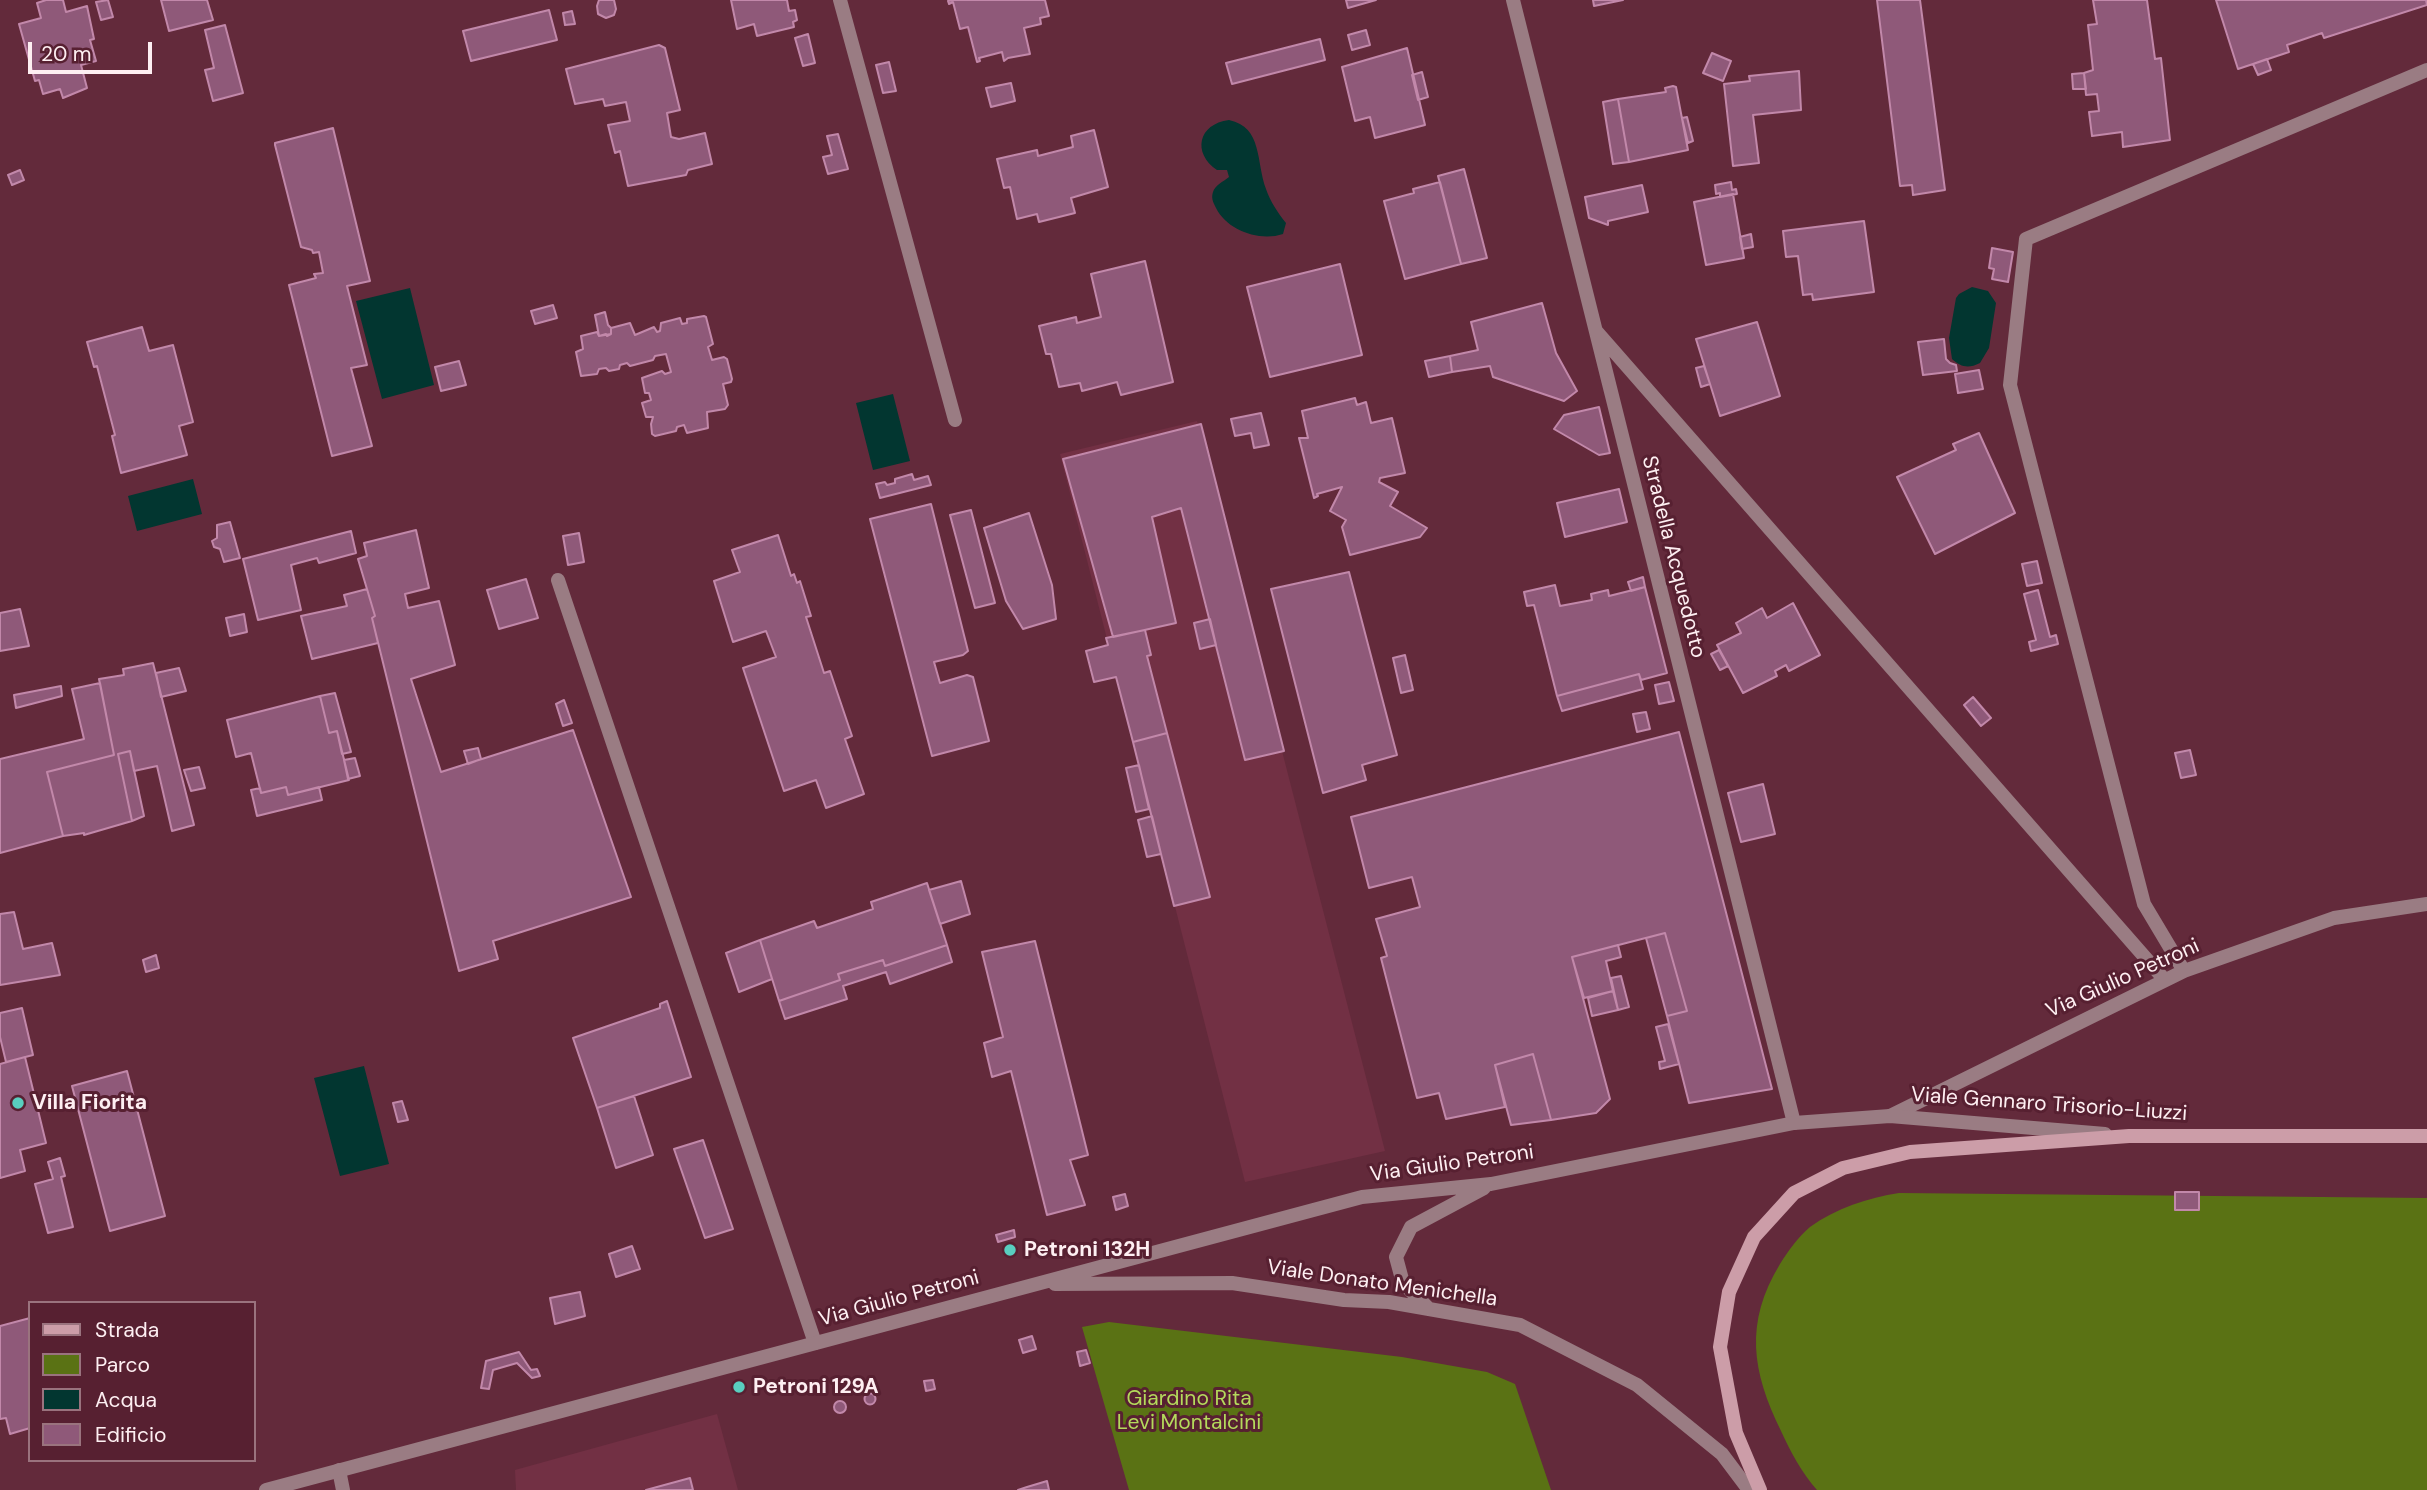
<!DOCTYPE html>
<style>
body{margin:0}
#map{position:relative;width:2427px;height:1490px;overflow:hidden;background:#632a3b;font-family:"DM Sans",sans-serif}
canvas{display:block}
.legend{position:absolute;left:28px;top:1301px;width:228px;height:161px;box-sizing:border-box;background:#572031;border:2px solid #9a737e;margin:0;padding:9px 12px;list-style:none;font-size:21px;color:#feeff2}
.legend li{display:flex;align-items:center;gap:14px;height:35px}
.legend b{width:35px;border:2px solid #9a737e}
.scale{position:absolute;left:28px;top:42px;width:124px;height:32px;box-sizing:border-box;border:4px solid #feeff2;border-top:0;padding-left:9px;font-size:21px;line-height:24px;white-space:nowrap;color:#feeff2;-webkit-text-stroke:5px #572031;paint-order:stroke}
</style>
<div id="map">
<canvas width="2427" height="1490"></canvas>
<ul class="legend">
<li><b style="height:9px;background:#cc9da8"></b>Strada</li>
<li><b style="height:19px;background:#5a7214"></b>Parco</li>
<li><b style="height:19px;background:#023630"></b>Acqua</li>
<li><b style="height:19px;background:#8f5979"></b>Edificio</li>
</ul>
<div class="scale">20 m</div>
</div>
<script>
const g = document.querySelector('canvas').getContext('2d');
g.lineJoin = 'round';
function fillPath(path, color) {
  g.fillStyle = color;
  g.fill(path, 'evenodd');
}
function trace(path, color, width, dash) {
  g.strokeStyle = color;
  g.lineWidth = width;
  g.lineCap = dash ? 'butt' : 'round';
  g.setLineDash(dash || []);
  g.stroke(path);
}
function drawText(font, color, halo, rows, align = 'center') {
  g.font = font + ' "DM Sans",sans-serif';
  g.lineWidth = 6;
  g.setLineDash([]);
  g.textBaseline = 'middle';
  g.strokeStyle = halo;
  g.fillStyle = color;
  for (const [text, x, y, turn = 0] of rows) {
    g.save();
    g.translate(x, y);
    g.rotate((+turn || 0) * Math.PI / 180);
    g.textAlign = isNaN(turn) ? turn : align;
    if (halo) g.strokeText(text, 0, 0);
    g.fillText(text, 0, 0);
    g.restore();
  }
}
fillPath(new Path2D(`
 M 1197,421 L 1385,1151 L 1245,1182 L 1060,454 Z
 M 717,1414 L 738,1490 L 516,1490 L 515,1470 Z`), '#723044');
fillPath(new Path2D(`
 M 1899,1193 L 2427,1198 L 2427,1490 L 1817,1490 C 1802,1473 1790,1451 1781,1431 C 1752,1372 1744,1323 1780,1264 C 1788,1251 1798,1237 1810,1227 C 1836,1208 1868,1198 1899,1193 Z
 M 1109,1322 L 1402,1357 L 1487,1372 L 1515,1384 L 1551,1490 L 1129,1490 L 1082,1327 Z`), '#5a7214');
fillPath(new Path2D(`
 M 1229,120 C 1263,127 1256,163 1266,189 C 1270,201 1278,213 1286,223 L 1283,234 C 1259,242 1227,230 1216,208 C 1213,202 1211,198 1213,192 C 1215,185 1223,182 1229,177 L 1227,170 L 1217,170 C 1192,153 1198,124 1229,120 Z
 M 1972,287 L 1988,291 L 1996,303 L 1989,348 L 1980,363 C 1968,369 1961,367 1952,359 L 1949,338 L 1956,298 L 1959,294 Z
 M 410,288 L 434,385 L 382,399 L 356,301 Z
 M 893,394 L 910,461 L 873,470 L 856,403 Z
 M 193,479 L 202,514 L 137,531 L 128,496 Z
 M 364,1066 L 389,1164 L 340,1176 L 314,1078 Z`), '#023630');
const building = new Path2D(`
 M 46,0 L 63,0 L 66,12 L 87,6 L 94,39 L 90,40 L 96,61 L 81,65 L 87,88 L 63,98 L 60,89 L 43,94 L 39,80 L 35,81 L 19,24 L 41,18 L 37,3 Z
 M 108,0 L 113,17 L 101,20 L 96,2 Z
 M 161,0 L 207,0 L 213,20 L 169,31 Z
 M 599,0 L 614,0 L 616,9 L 614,15 L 606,18 L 598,14 L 597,6 Z
 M 731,0 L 787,0 L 789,11 L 795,10 L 797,20 L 793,22 L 794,27 L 757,36 L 754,24 L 737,29 Z
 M 953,0 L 1045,0 L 1049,16 L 1040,18 L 1041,24 L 1024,28 L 1030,54 L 1008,58 L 1004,61 L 1002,52 L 979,58 L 980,61 L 977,62 L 968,27 L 960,29 L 953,2 L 949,4 L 948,1 Z
 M 1346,0 L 1376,0 L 1348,8 Z
 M 1593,0 L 1623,0 L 1594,6 Z
 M 1877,0 L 1920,0 L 1945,190 L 1913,195 L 1912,185 L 1900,186 Z
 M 2093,0 L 2147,0 L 2155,59 L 2161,58 L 2170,140 L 2123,147 L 2122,132 L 2092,136 L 2089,112 L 2099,111 L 2097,94 L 2086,95 L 2084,73 L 2093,70 L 2088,25 L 2097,24 Z
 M 2216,0 L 2426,0 L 2427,5 L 2324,38 L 2322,33 L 2287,45 L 2289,52 L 2238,69 Z
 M 549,10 L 557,40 L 471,61 L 463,31 Z
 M 572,11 L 575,24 L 565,25 L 563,13 Z
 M 225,25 L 243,93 L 213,101 L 205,70 L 214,68 L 205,30 Z
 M 1366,30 L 1370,45 L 1352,50 L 1348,35 Z
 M 808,34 L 815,63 L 803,66 L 795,38 Z
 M 1320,39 L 1325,60 L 1232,84 L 1226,63 Z
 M 659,45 L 665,48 L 680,110 L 667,113 L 671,137 L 679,139 L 705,133 L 712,164 L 688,170 L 686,175 L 628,186 L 620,151 L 615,153 L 608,125 L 630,121 L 626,102 L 605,106 L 603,99 L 575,104 L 566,69 Z
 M 1407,48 L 1425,125 L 1375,138 L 1370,117 L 1355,121 L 1342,67 Z
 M 1712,53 L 1731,61 L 1723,81 L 1703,73 Z
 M 2267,59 L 2271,70 L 2258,75 L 2253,64 Z
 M 889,62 L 896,91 L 883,93 L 876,65 Z
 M 1799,71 L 1801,110 L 1753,115 L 1759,163 L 1733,166 L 1724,84 L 1750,81 L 1749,76 Z
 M 1422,72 L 1428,97 L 1418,100 L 1412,75 Z
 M 2084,73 L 2086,89 L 2073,89 L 2072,74 Z
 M 1011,83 L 1015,101 L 991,107 L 986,88 Z
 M 1673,86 L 1676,87 L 1688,150 L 1629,162 L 1618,99 L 1666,92 L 1665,88 Z
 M 1618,99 L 1629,162 L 1613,164 L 1603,102 Z
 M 1687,117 L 1693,141 L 1688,143 L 1682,118 Z
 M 333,128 L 370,281 L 347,286 L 367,365 L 351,368 L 372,446 L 332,456 L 289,285 L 316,278 L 314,274 L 323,273 L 319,252 L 313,253 L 312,250 L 301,247 L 275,145 L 275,143 Z
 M 1094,130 L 1108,187 L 1071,198 L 1075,213 L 1039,222 L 1037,214 L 1017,219 L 1010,187 L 1004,188 L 997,159 L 1037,150 L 1038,156 L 1073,147 L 1071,136 Z
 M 838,134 L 848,169 L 828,174 L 823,157 L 832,155 L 827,136 Z
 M 1464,169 L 1487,258 L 1461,264 L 1438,176 Z
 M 20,170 L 24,180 L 12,185 L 8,175 Z
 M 1440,182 L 1461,264 L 1405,279 L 1384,201 L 1414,193 L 1413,189 Z
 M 1731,182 L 1732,190 L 1736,189 L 1737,194 L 1720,197 L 1720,193 L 1716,194 L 1715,185 Z
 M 1642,185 L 1648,212 L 1608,221 L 1608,225 L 1589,218 L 1585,197 Z
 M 1733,194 L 1744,258 L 1706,265 L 1694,202 Z
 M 1864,221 L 1874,292 L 1813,300 L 1812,294 L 1803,295 L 1798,256 L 1786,257 L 1783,231 Z
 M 1751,234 L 1753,247 L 1742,249 L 1740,237 Z
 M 1992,248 L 2013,252 L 2008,282 L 1992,279 L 1994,269 L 1989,268 Z
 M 1145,261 L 1173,382 L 1121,395 L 1117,382 L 1082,391 L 1080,383 L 1059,387 L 1051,354 L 1046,354 L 1039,326 L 1076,317 L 1077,323 L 1101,317 L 1091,274 Z
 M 1340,264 L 1362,355 L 1270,377 L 1247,287 Z
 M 1542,303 L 1556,353 L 1577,391 L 1564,401 L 1493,377 L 1490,366 L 1452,372 L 1450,356 L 1478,350 L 1471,322 Z
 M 553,305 L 557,318 L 535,324 L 531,311 Z
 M 605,312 L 608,325 L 611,328 L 611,334 L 599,336 L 595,315 Z
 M 704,316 L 706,317 L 713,344 L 708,347 L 712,360 L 724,357 L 727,359 L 732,379 L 731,382 L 723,384 L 728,405 L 725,409 L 707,412 L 708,428 L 687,433 L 684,425 L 677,427 L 676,431 L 655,436 L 652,434 L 651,424 L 653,417 L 646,417 L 642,403 L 651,400 L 649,393 L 645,393 L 642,378 L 662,371 L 665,374 L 671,372 L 666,354 L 655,356 L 653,360 L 630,366 L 627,363 L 620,365 L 619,369 L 609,371 L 606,368 L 599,369 L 597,374 L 581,376 L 576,352 L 583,349 L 581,336 L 597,332 L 599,336 L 606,334 L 607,336 L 611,334 L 611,328 L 630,323 L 635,335 L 654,327 L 657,332 L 660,331 L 661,323 L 680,318 L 682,324 L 687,323 L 687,319 Z
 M 1757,322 L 1780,396 L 1720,416 L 1696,339 Z
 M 142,327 L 149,351 L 173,345 L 193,422 L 179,426 L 187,455 L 121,473 L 112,436 L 115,435 L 97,366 L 94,367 L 87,342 Z
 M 1944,339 L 1946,359 L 1950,363 L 1956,365 L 1957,371 L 1923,375 L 1918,342 Z
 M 1450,356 L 1452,372 L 1429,377 L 1425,361 Z
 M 459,361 L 466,385 L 441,391 L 435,367 Z
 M 1704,366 L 1710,384 L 1701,387 L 1696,368 Z
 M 1979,370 L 1983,389 L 1958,393 L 1955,374 Z
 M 1355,398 L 1357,405 L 1366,402 L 1371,423 L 1392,418 L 1405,473 L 1380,478 L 1379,482 L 1398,492 L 1390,506 L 1427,528 L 1420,537 L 1350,555 L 1342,527 L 1346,520 L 1330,511 L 1342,487 L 1317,494 L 1318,496 L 1314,498 L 1299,438 L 1308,438 L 1302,411 Z
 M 1599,407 L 1610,453 L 1599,455 L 1554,429 L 1564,415 Z
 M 1261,413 L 1269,445 L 1254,448 L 1251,433 L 1235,436 L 1231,419 Z
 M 1201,424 L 1284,751 L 1245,760 L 1181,508 L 1152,517 L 1176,623 L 1113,637 L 1063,459 Z
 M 1979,433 L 2015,513 L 1935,554 L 1897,477 L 1956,450 L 1953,444 Z
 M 912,474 L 914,480 L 928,476 L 931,485 L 880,498 L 876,484 L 885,482 L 887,485 L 895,483 L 895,479 Z
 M 1619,489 L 1627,522 L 1565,537 L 1557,503 Z
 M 931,504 L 968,651 L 963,655 L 934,662 L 940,683 L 967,675 L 973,677 L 989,741 L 932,756 L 870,519 Z
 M 971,510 L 995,603 L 975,608 L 950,515 Z
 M 1029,513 L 1052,585 L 1056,619 L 1023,629 L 1006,601 L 984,528 Z
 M 230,522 L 240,558 L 224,562 L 220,549 L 214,547 L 212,541 L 217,538 L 217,525 Z
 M 416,530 L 429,588 L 405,594 L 408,608 L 439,601 L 455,665 L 411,679 L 441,772 L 573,730 L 631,897 L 493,941 L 498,959 L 459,971 L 372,618 L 375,616 L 358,559 L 367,556 L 364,543 Z
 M 351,531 L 356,553 L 319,563 L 317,558 L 291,565 L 301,610 L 258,620 L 243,559 Z
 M 579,533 L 584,562 L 568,565 L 563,536 Z
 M 778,535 L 791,576 L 794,574 L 797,583 L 800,581 L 811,616 L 806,617 L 824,673 L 830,671 L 852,736 L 845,739 L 864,794 L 826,808 L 816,780 L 784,791 L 743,668 L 776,657 L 774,652 L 766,631 L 733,642 L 714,581 L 740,572 L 732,550 Z
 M 2037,561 L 2042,583 L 2027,586 L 2022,564 Z
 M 1349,572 L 1397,755 L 1362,765 L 1366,780 L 1323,793 L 1271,589 Z
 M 1643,577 L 1645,587 L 1631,591 L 1628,582 Z
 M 526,579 L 538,618 L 499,629 L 487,590 Z
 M 1555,585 L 1560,606 L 1592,600 L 1591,594 L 1608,590 L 1609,596 L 1645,587 L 1667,673 L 1641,680 L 1639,674 L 1557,696 L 1534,605 L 1527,606 L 1524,592 Z
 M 367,589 L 375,616 L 372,618 L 378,643 L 312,659 L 301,616 L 347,606 L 344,595 Z
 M 2038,590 L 2050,637 L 2056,635 L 2058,644 L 2031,651 L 2029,642 L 2036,640 L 2024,594 Z
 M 1793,603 L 1820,655 L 1789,671 L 1786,665 L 1775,671 L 1777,676 L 1743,693 L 1717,645 L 1741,633 L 1736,623 L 1762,608 L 1767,618 Z
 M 20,609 L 29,646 L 0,651 L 0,613 Z
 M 244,614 L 247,632 L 230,636 L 226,618 Z
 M 1210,619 L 1216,645 L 1200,649 L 1194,623 Z
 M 1145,630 L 1151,655 L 1147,656 L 1167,733 L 1133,742 L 1116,677 L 1094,682 L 1086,651 L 1108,645 L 1106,638 Z
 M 1719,650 L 1728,666 L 1720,670 L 1711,654 Z
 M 1405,655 L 1413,690 L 1401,693 L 1393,658 Z
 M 153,663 L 194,825 L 172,831 L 157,766 L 134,771 L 130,751 L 118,754 L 132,821 L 84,835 L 84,833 L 63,836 L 47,772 L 114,755 L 99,679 L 124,675 L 123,669 Z
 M 179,668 L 186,691 L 161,697 L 156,673 Z
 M 1639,674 L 1643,689 L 1562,711 L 1557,696 Z
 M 1669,682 L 1674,701 L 1659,704 L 1655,685 Z
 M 100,683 L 114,755 L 47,772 L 63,836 L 0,853 L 0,759 L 84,739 L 72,689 Z
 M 61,686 L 62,696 L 16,708 L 14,695 Z
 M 335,693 L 351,752 L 342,754 L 337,731 L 329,733 L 320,696 Z
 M 320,696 L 329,733 L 337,731 L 349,780 L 288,795 L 286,787 L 261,793 L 251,753 L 236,757 L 227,720 Z
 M 1973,697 L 1991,718 L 1981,726 L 1964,705 Z
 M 564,700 L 572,723 L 563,726 L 556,704 Z
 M 1646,712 L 1650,729 L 1637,732 L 1633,714 Z
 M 1679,732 L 1772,1089 L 1689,1103 L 1667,1016 L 1687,1011 L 1665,933 L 1572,957 L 1610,1099 L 1596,1113 L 1551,1120 L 1533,1054 L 1495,1065 L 1505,1107 L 1446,1119 L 1439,1093 L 1417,1098 L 1381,958 L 1387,956 L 1376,919 L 1420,907 L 1412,877 L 1369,888 L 1351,817 Z
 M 1167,733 L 1210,897 L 1174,906 L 1133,742 Z
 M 478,748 L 481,759 L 468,764 L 464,751 Z
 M 2190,750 L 2196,775 L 2181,778 L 2175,753 Z
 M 130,751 L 144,816 L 132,821 L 118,754 Z
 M 355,758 L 360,776 L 348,779 L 344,760 Z
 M 1139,765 L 1149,809 L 1136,812 L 1126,768 Z
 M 199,767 L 205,788 L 191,791 L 184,770 Z
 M 1763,784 L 1775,834 L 1741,842 L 1728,793 Z
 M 286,787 L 288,795 L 319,787 L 322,800 L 257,816 L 251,790 L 260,788 L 261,793 Z
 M 1152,816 L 1161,854 L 1147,857 L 1138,820 Z
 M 961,881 L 970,914 L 940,924 L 929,890 Z
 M 927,883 L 947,945 L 885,966 L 883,960 L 838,974 L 840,980 L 779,1001 L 760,940 L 814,921 L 817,928 L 873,909 L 871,902 Z
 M 14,912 L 23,949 L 52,943 L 60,975 L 0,985 L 0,914 Z
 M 1665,933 L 1687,1011 L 1667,1016 L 1646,938 Z
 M 760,940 L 772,979 L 739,992 L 726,953 Z
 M 1035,941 L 1088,1155 L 1070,1160 L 1085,1205 L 1047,1215 L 1011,1071 L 992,1077 L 984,1043 L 1003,1037 L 982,952 Z
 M 947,945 L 952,962 L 890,984 L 886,972 L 843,986 L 847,999 L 785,1019 L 779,1001 L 840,980 L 838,974 L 883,960 L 885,966 Z
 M 1618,945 L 1621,957 L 1606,961 L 1613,991 L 1584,998 L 1572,957 Z
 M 156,955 L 159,968 L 146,972 L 143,960 Z
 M 1621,976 L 1629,1007 L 1618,1010 L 1611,978 Z
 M 1613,991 L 1618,1010 L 1592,1016 L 1588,998 Z
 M 667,1001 L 691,1077 L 597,1108 L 573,1038 L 660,1008 L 660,1004 Z
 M 22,1008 L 33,1055 L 6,1062 L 0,1037 L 0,1013 Z
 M 1668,1024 L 1679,1064 L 1660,1069 L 1659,1062 L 1665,1061 L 1656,1027 Z
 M 1533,1054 L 1551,1120 L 1511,1125 L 1495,1065 Z
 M 25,1057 L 46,1143 L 20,1150 L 25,1171 L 0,1178 L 0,1064 Z
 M 127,1071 L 165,1216 L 110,1231 L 72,1086 Z
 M 634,1096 L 653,1155 L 616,1168 L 597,1108 Z
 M 402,1101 L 408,1120 L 398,1122 L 393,1103 Z
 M 703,1140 L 733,1229 L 705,1238 L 674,1149 Z
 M 60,1158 L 65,1176 L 61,1177 L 73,1227 L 48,1233 L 35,1184 L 53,1179 L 48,1162 Z
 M 2175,1192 L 2199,1192 L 2199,1210 L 2175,1210 Z
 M 1125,1194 L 1128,1206 L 1116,1210 L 1113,1197 Z
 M 1014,1230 L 1015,1237 L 998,1242 L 996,1235 Z
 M 632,1246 L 640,1269 L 616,1277 L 609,1254 Z
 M 580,1292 L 585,1316 L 555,1324 L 550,1298 Z
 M 30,1318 L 30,1428 L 10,1434 L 6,1418 L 0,1419 L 0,1326 Z
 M 1032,1336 L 1036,1349 L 1023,1353 L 1019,1340 Z
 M 1086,1350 L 1090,1363 L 1080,1366 L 1077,1352 Z
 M 519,1352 L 531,1370 L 537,1369 L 540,1376 L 532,1378 L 517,1363 L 493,1370 L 489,1389 L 481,1388 L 486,1361 Z
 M 933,1380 L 935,1389 L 926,1391 L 924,1381 Z
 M864.5 1399a5.5 5.5 0 1 1 11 0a5.5 5.5 0 1 1-11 0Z
 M834 1407a6 6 0 1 1 12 0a6 6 0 1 1-12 0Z
 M 690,1478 L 693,1490 L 646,1490 Z
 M 1047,1481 L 1049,1490 L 1018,1490 L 1027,1487 Z`);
fillPath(building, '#8f5979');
trace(building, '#c288aa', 2);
trace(new Path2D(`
 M 840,0 L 955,420
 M 1513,0 L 1794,1123
 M 1597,332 L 2164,979
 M 558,580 L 815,1343
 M 2184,971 L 2144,904 L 2010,385 L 2026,239 L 2427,70
 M 1890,1116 L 2184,971 L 2334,918 L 2427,904
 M 339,1470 L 343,1490`), '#9a7c83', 14);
trace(new Path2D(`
 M 1055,1284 L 1232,1283 L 1344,1300 L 1389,1302 L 1520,1325 L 1637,1385 L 1722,1454 L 1749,1490
 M 1429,1309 L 1403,1283 L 1396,1257 L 1411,1227 L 1484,1188
 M 266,1490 L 1362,1197 L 1491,1184 L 1794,1123 L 1890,1116 L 2105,1134`), '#9a7c83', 14);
trace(new Path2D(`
 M 1760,1490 L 1736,1433 L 1720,1347 L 1729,1292 L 1754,1237 L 1794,1193 L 1843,1168 L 1910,1152 L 2129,1136 L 2427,1136`), '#cc9da8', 14);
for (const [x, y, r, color] of [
 [18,1103,7,"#59cebf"],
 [1010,1250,7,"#59cebf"],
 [739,1387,7,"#59cebf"]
]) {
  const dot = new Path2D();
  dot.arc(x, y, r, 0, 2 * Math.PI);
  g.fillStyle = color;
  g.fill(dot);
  trace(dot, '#572031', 2.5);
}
drawText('21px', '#feeff2', '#572031', [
 ["Stradella Acquedotto",1673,557,76],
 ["Via Giulio Petroni",2123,979,-24],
 ["Viale Gennaro Trisorio-Liuzzi",2049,1105,4],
 ["Via Giulio Petroni",1452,1164,-8],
 ["Viale Donato Menichella",1382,1284,8],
 ["Via Giulio Petroni",899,1299,-15]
]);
drawText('bold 21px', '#feeff2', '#572031', [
 ["Villa Fiorita",32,1103],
 ["Petroni 132H",1024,1250],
 ["Petroni 129A",753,1387]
], 'left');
drawText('21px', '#b4da5c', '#572031', [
 ["Giardino Rita",1189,1399],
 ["Levi Montalcini",1189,1423]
]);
</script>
